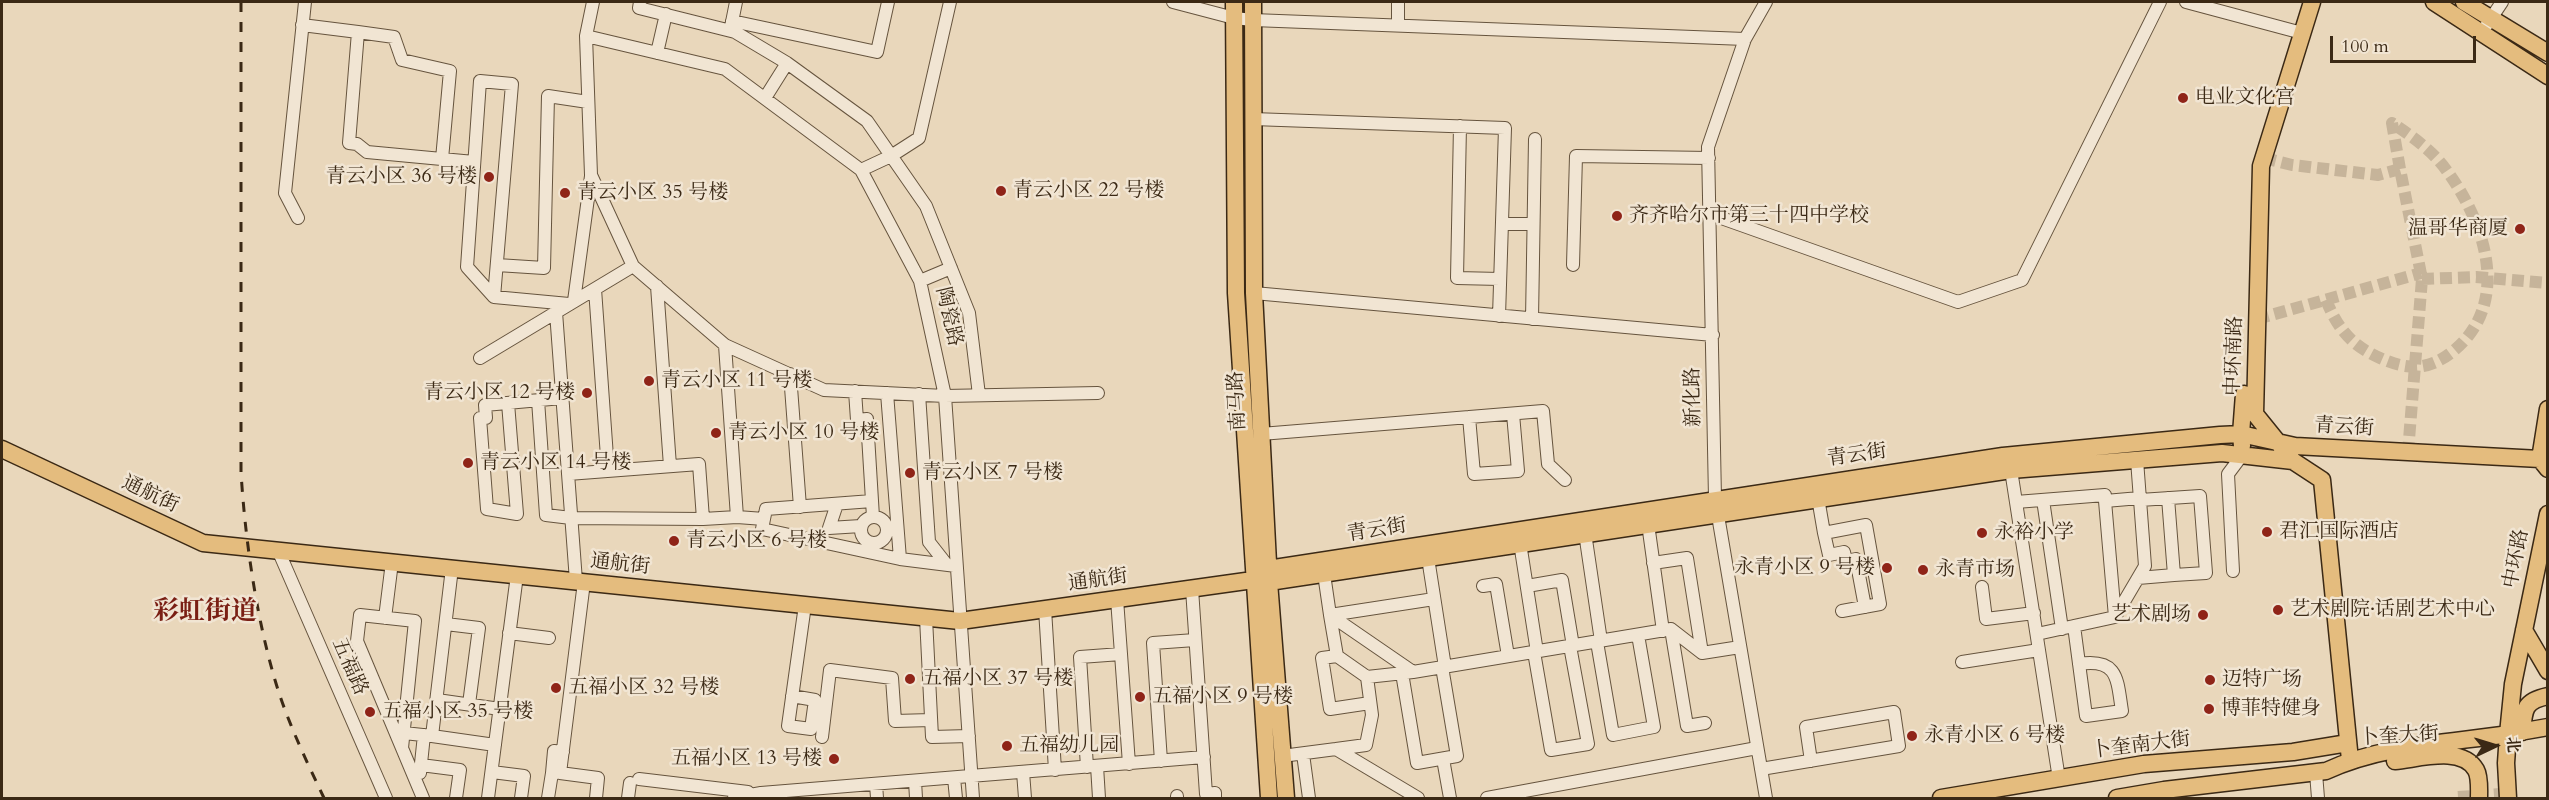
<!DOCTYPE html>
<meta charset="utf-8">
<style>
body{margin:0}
#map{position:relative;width:2549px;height:800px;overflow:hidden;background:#e9d7bb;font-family:Cardo,"Noto Serif SC",serif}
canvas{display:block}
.frame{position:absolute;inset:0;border:3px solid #3b2915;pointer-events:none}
.north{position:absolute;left:2465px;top:716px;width:60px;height:60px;-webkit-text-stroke:4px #f1e5d3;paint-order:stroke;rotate:86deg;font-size:16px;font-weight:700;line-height:24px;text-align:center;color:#3b2915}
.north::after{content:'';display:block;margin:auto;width:21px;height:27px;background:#3b2915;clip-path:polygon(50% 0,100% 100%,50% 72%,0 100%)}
.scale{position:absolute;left:2330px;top:36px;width:146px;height:27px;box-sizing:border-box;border:3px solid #3b2915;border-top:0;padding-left:8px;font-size:18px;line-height:21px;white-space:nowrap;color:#3b2915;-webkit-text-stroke:4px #f1e5d3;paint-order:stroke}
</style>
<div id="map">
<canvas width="2549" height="800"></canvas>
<div class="frame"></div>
<div class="north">北</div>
<div class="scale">100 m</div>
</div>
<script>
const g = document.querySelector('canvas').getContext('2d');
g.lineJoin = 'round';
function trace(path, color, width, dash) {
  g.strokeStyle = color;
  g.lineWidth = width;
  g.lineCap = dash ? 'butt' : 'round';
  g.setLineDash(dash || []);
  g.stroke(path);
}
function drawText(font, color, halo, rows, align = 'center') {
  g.font = font + ' Cardo,"Noto Serif SC",serif';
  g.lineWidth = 5;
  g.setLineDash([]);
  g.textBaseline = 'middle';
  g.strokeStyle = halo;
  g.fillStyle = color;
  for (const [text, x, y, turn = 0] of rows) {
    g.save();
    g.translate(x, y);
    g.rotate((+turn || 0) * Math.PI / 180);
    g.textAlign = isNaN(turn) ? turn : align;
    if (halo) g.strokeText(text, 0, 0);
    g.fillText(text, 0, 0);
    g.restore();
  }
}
trace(new Path2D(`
 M 2264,158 L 2292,165 L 2378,175 L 2400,169 L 2422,279 L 2408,452
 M 2422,279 L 2476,277 L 2548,283
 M 2326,300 C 2338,329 2351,345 2380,358 C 2407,370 2428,371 2452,352 C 2512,305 2486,224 2447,171 C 2433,151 2413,137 2392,123 L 2400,169
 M 2257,319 L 2421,273
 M 2458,797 L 2514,793`), '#c6b49a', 12, [12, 6]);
const minor = new Path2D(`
 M 593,2 L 586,36 L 591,175 L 633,266 L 725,345 L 824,390 L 945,396 L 1098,393
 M 640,2 L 639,8 L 735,32 L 787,63 L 867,121 L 926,206 L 969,313 L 979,395
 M 1173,2 L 1234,18 L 1253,20 L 1745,39
 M 1766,2 L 1745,39 L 1708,147 L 1715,498 L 1766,798
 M 2186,2 L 2302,33
 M 732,21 L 877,52 L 888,2
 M 302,25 L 358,32 L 349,143 L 357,144 L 367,152 L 474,162
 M 1398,25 L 1398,2
 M 2486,26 L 2502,2
 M 731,27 L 736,2
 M 358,32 L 394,37 L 402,60 L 450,71 L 442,159
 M 586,36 L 725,69 L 861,170 L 920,281 L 945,396 L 973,798
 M 657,53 L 666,14
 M 765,98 L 787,63
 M 1253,119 L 1505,128 L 1499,316
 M 1460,126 L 1457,278 L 1500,279
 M 861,170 L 891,156 L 919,138 L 950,2
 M 1710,214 L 1958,302 L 2022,280 L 2160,2
 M 298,218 L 285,193 L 305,2
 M 1502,224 L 1533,224
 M 497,265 L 544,268 L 548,96 L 588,102
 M 1573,265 L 1576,156 L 1709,158
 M 920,281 L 951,268
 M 657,286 L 670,466
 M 595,289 L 608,471
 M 1254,293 L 1713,335
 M 494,297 L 512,84 L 480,81 L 467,267 L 494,297 L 569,304
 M 574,301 L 591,176
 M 556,312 L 576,581
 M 1532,319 L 1535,139
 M 725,345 L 737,517
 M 480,358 L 633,266
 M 790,374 L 800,507
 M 855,391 L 857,420 L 867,419 L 873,517
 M 887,393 L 900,559
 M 919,394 L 929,542 L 947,565
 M 538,400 L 546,515 L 571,518 L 703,519
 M 508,403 L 517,514 L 487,509 L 480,418 L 486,418 L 485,405 L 562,398
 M 1469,417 L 1474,474 L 1518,471 L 1513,414
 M 1261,434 L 1543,411 L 1548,464 L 1565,480
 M 2011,470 L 2059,779
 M 568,474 L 699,464 L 703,519 L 737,517 L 764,519
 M 1818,498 L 1824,533 L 1866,525 L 1880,604 L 1842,611
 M 2043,500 L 2062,629
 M 2140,500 L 2200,496 L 2206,573 L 2174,575
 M 872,501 L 766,509 L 762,529 L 900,559 L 956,566
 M 2016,502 L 2105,495 L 2105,501 L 2140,498
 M 837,504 L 829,528 L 861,526
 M861 530a13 13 0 1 1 26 0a13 13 0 1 1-26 0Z
 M 1648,524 L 1663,631
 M 1585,533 L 1601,641
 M 1824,533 L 1829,555 L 1844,552 L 1846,561 L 1856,559 L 1865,607
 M 1520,543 L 1537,652
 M 278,550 L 386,798
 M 1428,558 L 1445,667
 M 1653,563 L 1687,558 L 1702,653
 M 2233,571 L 2228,474 L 2243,454
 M 1324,574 L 1330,615 L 1434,599
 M 2138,578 L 2174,575 L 2168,498
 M 584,582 L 560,773 L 598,778 L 596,798
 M 1483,586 L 1496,584 L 1508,656
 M 1527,586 L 1562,580 L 1573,646
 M 1982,587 L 1986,619 L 2034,613
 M 1192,589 L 1206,794 L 1215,793 L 1215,798
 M 1117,599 L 1129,764
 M 1045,609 L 1055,770
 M 2115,617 L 2145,566 L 2137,460
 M 385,618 L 392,562
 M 926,618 L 932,737 L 969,736
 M 446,624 L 479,628 L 469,704
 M 2074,626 L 2086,716 L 2122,711 C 2117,680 2119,658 2079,664
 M 1671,629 L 1687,726 L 1705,723
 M 509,633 L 549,638
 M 2037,634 L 2115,617 L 2105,501
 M 1597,642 L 1613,735 L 1654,727 L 1638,635
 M 1534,652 L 1551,750 L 1588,744 L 1570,646
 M 1337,656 L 1330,615 L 1413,672
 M 1962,662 L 2039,650
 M 1402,673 L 1417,763 L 1457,756 L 1442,667
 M 1367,677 L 1337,656 L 1322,658 L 1330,709 L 1370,703
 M 792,696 L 815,700 L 811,729 L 788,726 L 805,605
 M 437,700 L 500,709
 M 404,733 L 432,736 L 452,568
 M 432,736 L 495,745
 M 822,737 L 830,670 L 892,678 L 895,721 L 931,720
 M 402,748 L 415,621 L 360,615 L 357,641 L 423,798
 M 1336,749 L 1366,745 L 1372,715 L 1367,677 L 1413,672 L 1671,629 L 1702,653 L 1740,647
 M 1303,754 L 1309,798
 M 1282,756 L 1336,749 L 1418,798
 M 1443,759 L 1450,798
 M 1161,761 L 1153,643 L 1195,640
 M 421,765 L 460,770 L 456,798
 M 1097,766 L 1099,798
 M 1087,767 L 1080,657 L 1121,654
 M 1761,769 C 1807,761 1853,754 1899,746 L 1894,712 L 1806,727 L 1811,761
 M 492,772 L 524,776 L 521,798
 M 1023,772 L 1025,798
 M 420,773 L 424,735
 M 557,773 L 552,773 L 554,751 L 563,752
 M 2316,773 L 2318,798
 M 954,778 L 956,798
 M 639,779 L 748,792
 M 915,781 L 916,798
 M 876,784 L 877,798
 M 1177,796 L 1177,798
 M 488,798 L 517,575
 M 548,798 L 552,773
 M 628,798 L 630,783
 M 734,798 L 761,793 L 1204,757
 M 1487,798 L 1757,748`);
const major = new Path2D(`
 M 1234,2 L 1236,293 L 1269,798
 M 1253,2 L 1254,293 L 1269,582 L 1286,798
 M 2312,2 L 2261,166 L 2255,414 L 2293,461 L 2322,480 L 2350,760
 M 2434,2 L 2548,76
 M 2464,2 L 2548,53
 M 2242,446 L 2241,434 L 2244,394
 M 2,449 L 203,543 L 960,621 L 1253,580 L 1269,582 L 2011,470 L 2222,453 L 2293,461
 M 2540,459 L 2548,409
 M 1253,580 L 1268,569 L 2003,456 L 2220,435 L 2241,434 L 2295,446 L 2540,459 L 2548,469
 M 2524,630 L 2548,671
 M 2522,732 C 2524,709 2524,701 2548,696
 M 2395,761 C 2418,759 2462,745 2476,770 C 2480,777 2479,790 2479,798
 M 1941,798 L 2144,764 L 2293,752 L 2348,743
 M 2117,798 L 2164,790 L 2326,771 C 2382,745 2448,743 2508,734 L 2513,684 L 2548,514
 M 2508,798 L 2506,763 L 2508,734 L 2548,727`);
trace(minor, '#66543e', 14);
trace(major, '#3b2915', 19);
trace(minor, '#f1e5d3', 12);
trace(major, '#e4bc7e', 16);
trace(new Path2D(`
 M 241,2 L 241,472 C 245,538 256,616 275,680 C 287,721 306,760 324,798`), '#3b2915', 3, [10, 10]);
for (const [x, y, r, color] of [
 [2183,98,6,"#8f2418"],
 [489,177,6,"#8f2418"],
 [1001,191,6,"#8f2418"],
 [565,193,6,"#8f2418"],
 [1617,216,6,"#8f2418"],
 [2520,229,6,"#8f2418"],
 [649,381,6,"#8f2418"],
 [587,393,6,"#8f2418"],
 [716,433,6,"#8f2418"],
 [468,463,6,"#8f2418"],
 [910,473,6,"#8f2418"],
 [2267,532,6,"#8f2418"],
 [1982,533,6,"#8f2418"],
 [674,541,6,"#8f2418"],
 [1887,568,6,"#8f2418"],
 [1923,570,6,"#8f2418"],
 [2278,610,6,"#8f2418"],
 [2203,615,6,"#8f2418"],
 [910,679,6,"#8f2418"],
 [2210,680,6,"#8f2418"],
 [556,688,6,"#8f2418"],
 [1140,697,6,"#8f2418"],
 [2209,709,6,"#8f2418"],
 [370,712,6,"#8f2418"],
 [1912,736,6,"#8f2418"],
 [1007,746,6,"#8f2418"],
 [834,759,6,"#8f2418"]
]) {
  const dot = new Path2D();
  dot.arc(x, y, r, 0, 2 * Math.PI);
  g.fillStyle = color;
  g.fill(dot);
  trace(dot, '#f1e5d3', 2);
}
drawText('20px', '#3b2915', '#f1e5d3', [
 ["电业文化宫",2195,98],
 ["青云小区 36 号楼",477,177,"right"],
 ["青云小区 22 号楼",1013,191],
 ["青云小区 35 号楼",577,193],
 ["齐齐哈尔市第三十四中学校",1629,216],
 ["温哥华商厦",2508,229,"right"],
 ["青云小区 11 号楼",661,381],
 ["青云小区 12 号楼",575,393,"right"],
 ["青云小区 10 号楼",728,433],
 ["青云小区 14 号楼",480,463],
 ["青云小区 7 号楼",922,473],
 ["君汇国际酒店",2279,532],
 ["永裕小学",1994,533],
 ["青云小区 6 号楼",686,541],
 ["永青小区 9 号楼",1875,568,"right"],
 ["永青市场",1935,570],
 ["艺术剧院·话剧艺术中心",2290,610],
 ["艺术剧场",2191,615,"right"],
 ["五福小区 37 号楼",922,679],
 ["迈特广场",2222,680],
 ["五福小区 32 号楼",568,688],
 ["五福小区 9 号楼",1152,697],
 ["博菲特健身",2221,709],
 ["五福小区 35 号楼",382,712],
 ["永青小区 6 号楼",1924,736],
 ["五福幼儿园",1019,746],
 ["五福小区 13 号楼",822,759,"right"]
], 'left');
drawText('20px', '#3b2915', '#f1e5d3', [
 ["陶瓷路",948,317,77],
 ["中环南路",2235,356,-88],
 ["新化路",1694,397,-91],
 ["南马路",1238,401,-93],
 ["青云街",2344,428,3],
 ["青云街",1857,456,-8],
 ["通航街",150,495,25],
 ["青云街",1377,531,-9],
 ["中环路",2517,559,-79],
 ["通航街",620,565,6],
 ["通航街",1098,581,-8],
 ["五福路",349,667,66],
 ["卜奎大街",2399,737,-3],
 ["卜奎南大街",2141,746,-7]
]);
drawText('bold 26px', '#7a1f14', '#f1e5d3', [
 ["彩虹街道",205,613]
]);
</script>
